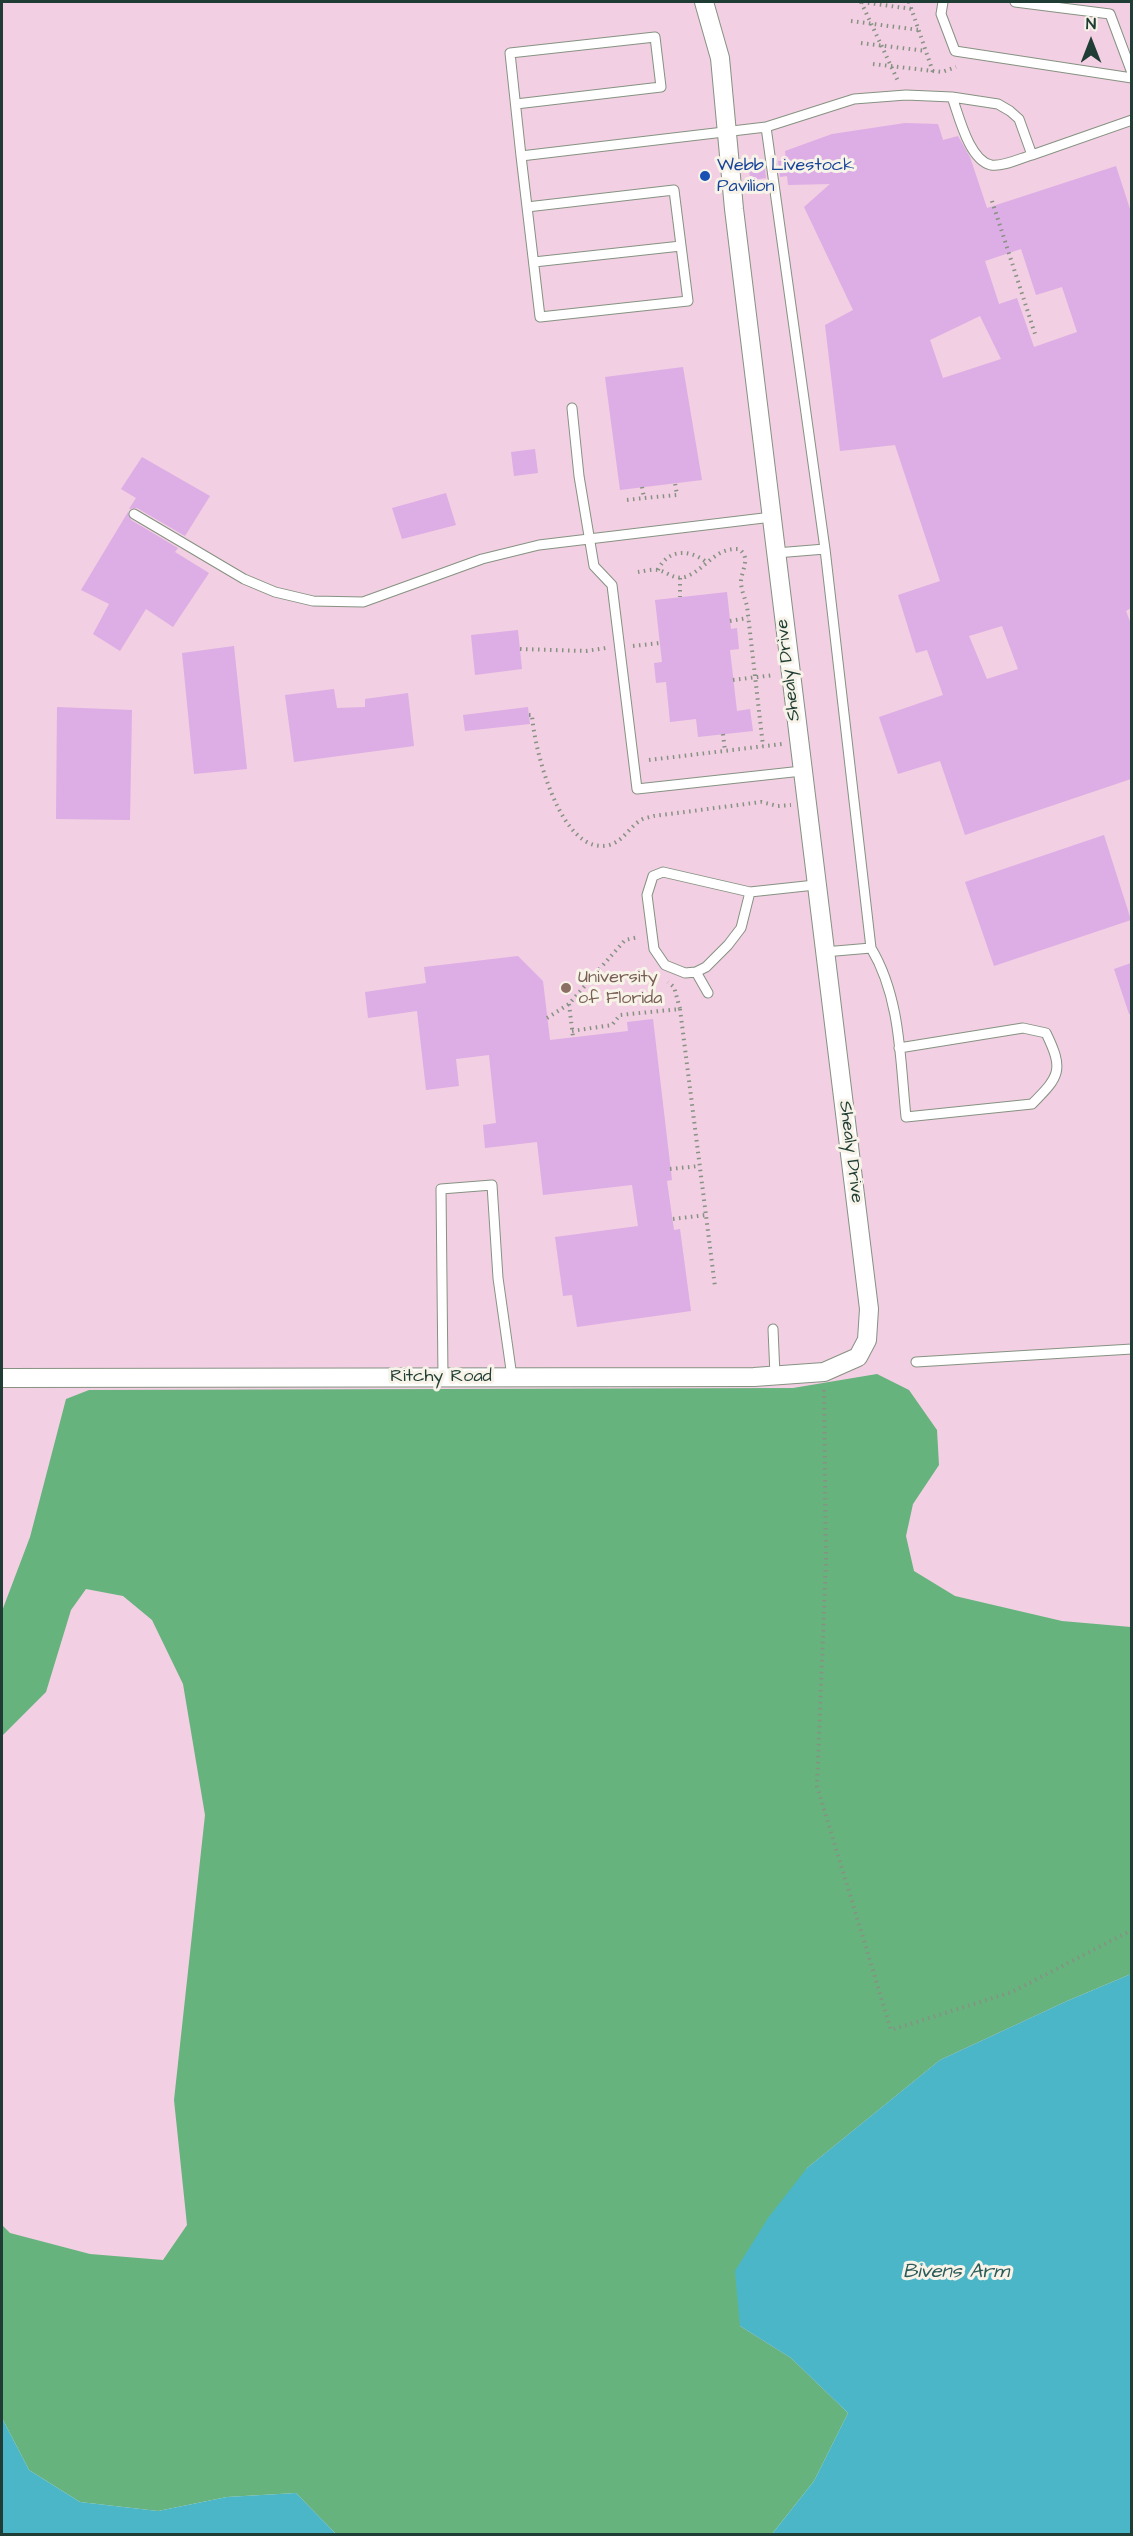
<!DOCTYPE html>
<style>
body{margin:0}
#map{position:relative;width:1133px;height:2536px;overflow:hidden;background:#eee8cf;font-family:"Architects Daughter",sans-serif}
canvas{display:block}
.frame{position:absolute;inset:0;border:3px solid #1f3d34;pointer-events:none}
.north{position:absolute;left:1061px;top:12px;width:60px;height:60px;-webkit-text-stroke:4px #f7f3e8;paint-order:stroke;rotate:0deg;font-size:16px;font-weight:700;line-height:24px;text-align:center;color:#1f3d34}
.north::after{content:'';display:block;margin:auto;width:21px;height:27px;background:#1f3d34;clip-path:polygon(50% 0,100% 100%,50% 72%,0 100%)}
</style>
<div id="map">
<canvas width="1133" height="2536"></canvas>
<div class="frame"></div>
<div class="north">N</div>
</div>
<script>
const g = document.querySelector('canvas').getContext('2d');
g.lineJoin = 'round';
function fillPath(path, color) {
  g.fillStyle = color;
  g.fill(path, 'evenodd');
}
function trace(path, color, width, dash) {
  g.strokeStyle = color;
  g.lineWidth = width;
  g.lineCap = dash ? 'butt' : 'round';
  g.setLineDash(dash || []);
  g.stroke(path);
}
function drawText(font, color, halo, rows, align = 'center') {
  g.font = font + ' "Architects Daughter",sans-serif';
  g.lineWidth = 6;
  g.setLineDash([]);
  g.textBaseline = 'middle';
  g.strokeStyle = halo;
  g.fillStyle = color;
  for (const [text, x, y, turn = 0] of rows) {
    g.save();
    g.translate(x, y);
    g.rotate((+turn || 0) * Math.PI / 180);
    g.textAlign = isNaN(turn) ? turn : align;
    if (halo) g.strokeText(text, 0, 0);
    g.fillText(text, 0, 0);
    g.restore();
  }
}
fillPath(new Path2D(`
 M 2,2 L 1131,2 L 1131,1974 L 1067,2001 L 772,2534 L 336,2534 L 296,2493 L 2,2418 Z`), '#f2cfe2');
fillPath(new Path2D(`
 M 877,1374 L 909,1390 L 937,1430 L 939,1465 L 913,1504 L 906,1536 L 914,1571 L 955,1596 L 1062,1621 L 1131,1627 L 1131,1974 L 1067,2001 L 940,2060 L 807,2168 L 740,2326 L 791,2358 L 848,2413 L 814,2481 L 772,2534 L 336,2534 L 296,2493 L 227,2497 L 158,2511 L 80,2502 L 29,2470 L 2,2418 L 2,2225 L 10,2233 L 90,2254 L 163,2260 L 187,2225 L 174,2100 L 205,1815 L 183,1684 L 152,1620 L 123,1596 L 86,1589 L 71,1610 L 46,1692 L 2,1736 L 2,1611 L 30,1537 L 66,1399 L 89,1390 L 793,1388 Z`), '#66b37e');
fillPath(new Path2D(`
 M 1131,1974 L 1131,2534 L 772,2534 L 814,2481 L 848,2413 L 791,2358 L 740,2326 L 735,2271 L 768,2218 L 807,2168 L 940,2060 L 1067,2001 Z
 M 2,2418 L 29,2470 L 80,2502 L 158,2511 L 227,2497 L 296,2493 L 336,2534 L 2,2534 Z`), '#4cb6c9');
fillPath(new Path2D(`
 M 905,123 L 938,124 L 943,140 L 958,136 L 970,157 L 987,208 L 1116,166 L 1131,212 L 1131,608 L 1126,611 L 1131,624 L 1131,779 L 965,835 L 940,761 L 898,774 L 879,717 L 943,695 L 927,650 L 916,653 L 898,595 L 940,581 L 895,445 L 840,451 L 825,325 L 853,310 L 804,207 L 830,184 L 788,185 L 787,176 L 780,177 L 778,161 L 786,160 L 785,151 L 832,134 ZM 1021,249 L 1036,295 L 1062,287 L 1077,332 L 1034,347 L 1017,298 L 999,304 L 985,261 ZM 980,316 L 1001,359 L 943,378 L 930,340 ZM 1002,626 L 1018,669 L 987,679 L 969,636 Z
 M 764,162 L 766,178 L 750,180 L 749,164 Z
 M 683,367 L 702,480 L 620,490 L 605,377 Z
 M 535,449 L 538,473 L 514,476 L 511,452 Z
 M 142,457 L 210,496 L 185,536 L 137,508 L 129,509 L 136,498 L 121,489 Z
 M 446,493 L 456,525 L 402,539 L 392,508 Z
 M 128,512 L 131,520 L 178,548 L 175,552 L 209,573 L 173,627 L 146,609 L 120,651 L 93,634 L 109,604 L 81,590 Z
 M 727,592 L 731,629 L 737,628 L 739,649 L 730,650 L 737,711 L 750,709 L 753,731 L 698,737 L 696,719 L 670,722 L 666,682 L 656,683 L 654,663 L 662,662 L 655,600 Z
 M 518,630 L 522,669 L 475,675 L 471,635 Z
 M 234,646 L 247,769 L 194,774 L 182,653 Z
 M 334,689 L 337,708 L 365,707 L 365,699 L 408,693 L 414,746 L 294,762 L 285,695 Z
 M 57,707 L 132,710 L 130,820 L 56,819 Z
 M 528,707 L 530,724 L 465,731 L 463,715 Z
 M 1104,835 L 1131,920 L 994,966 L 965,882 Z
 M 518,956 L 543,981 L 550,1040 L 628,1031 L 627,1022 L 653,1019 L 672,1180 L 667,1181 L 674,1230 L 680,1229 L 691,1311 L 577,1327 L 572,1295 L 563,1296 L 555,1237 L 638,1226 L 632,1185 L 543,1195 L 537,1142 L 485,1148 L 483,1125 L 496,1123 L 489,1055 L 456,1059 L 459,1086 L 426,1090 L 417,1011 L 368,1018 L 365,992 L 426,983 L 424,967 Z
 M 1131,963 L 1131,1014 L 1129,1014 L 1114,969 Z`), '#ddade5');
const lane = new Path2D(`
 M 943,2 L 941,14 L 955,51 L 1132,78
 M 1015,2 L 1110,14 L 1132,73
 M 952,97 C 959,116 969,160 991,165 C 1003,167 1021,158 1032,155
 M 516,104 L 661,87 L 655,37 L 510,53 L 521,156 L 766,127 L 854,99 L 906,95 L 952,97 L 998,104 L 1010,111 L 1019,119 L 1032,155 L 1132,120
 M 766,127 L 825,549
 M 521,156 C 527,210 534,263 540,317 L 688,301 L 674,190 L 527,207
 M 534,262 L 681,246
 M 572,408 L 579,476 L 594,566 L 612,585 L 637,789 L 802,771
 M 134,514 L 244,579 L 275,592 L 313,601 L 363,602 L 482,559 L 539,545 L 772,517
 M 776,553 L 825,549 L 871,948
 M 750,892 L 741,928 L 728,945 L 706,967 L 696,972 L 685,973 L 665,965 L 654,949 L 647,895 L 653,876 L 663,872 L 750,892 L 815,885
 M 824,952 L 871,948 C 901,998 900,1060 906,1117 L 1032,1104 C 1060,1076 1064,1070 1046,1033 L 1023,1028 L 899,1048
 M 696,972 L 708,993
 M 773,1329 L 775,1375
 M 916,1362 L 1132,1349
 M 443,1377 L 441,1189 L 492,1185 L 498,1278 L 512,1377`);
const street = new Path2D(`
 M 2,1378 L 754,1377 L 824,1372 L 858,1357 L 867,1340 L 869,1309 L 734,209 L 720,58 L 704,2`);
trace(lane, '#869282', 11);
trace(street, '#869282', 20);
trace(new Path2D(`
 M 861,2 L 898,81
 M 862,2 L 912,9
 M 909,2 L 933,72
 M 851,21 L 919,30
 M 861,43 L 926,51
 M 873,64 L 942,72 L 956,67
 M 992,201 L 1036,337
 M 642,487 L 644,498 L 677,495 L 675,483
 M 627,500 L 644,498
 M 658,570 C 668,549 688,549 705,561
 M 638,572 C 644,571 652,569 658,570 C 668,572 673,580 685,577 C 704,571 715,547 739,549 C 751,558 742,569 741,581 C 741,590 745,598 747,606 L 763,746
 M 680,578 L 680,597
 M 730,621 L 748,618
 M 633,646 L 660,643
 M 520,649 L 586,651 L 606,648
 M 733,680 L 774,675
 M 529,715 L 532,715 C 534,749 561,857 609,845 C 624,841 629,827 641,820 C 644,818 650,817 654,816 L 761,802 L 778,806 L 791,805
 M 723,734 L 725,751
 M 649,760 L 782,744
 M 569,1004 L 573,1037
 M 680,1009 L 715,1287
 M 547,1018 L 569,1004 L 625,940 L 639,937
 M 572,1031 L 612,1025 L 620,1015 L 680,1009 L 674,987 L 668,982
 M 670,1169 L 699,1166
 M 673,1219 L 706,1215
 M 824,1390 L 826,1561 L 817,1786 L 891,2030 L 1012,1992 L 1132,1930`), '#869282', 4, [1.5, 4.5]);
trace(lane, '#fff', 9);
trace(street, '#fff', 18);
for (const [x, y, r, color] of [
 [705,176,6,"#1a4fb4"],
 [566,988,6,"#8d6e63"]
]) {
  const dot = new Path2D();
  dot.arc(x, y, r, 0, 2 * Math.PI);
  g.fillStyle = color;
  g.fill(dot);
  trace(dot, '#f7f3e8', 2);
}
drawText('18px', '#164399', '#f7f3e8', [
 ["Webb Livestock",717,166],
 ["Pavilion",717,187]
], 'left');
drawText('18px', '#1f3d34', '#f7f3e8', [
 ["Shealy Drive",789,670,-97],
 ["Shealy Drive",850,1152,83],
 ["Ritchy Road",441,1377]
]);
drawText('18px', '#785e54', '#f7f3e8', [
 ["University",578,978],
 ["of Florida",578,999]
], 'left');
drawText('italic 20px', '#2a5b59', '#f7f3e8', [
 ["Bivens Arm",956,2273]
]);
</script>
